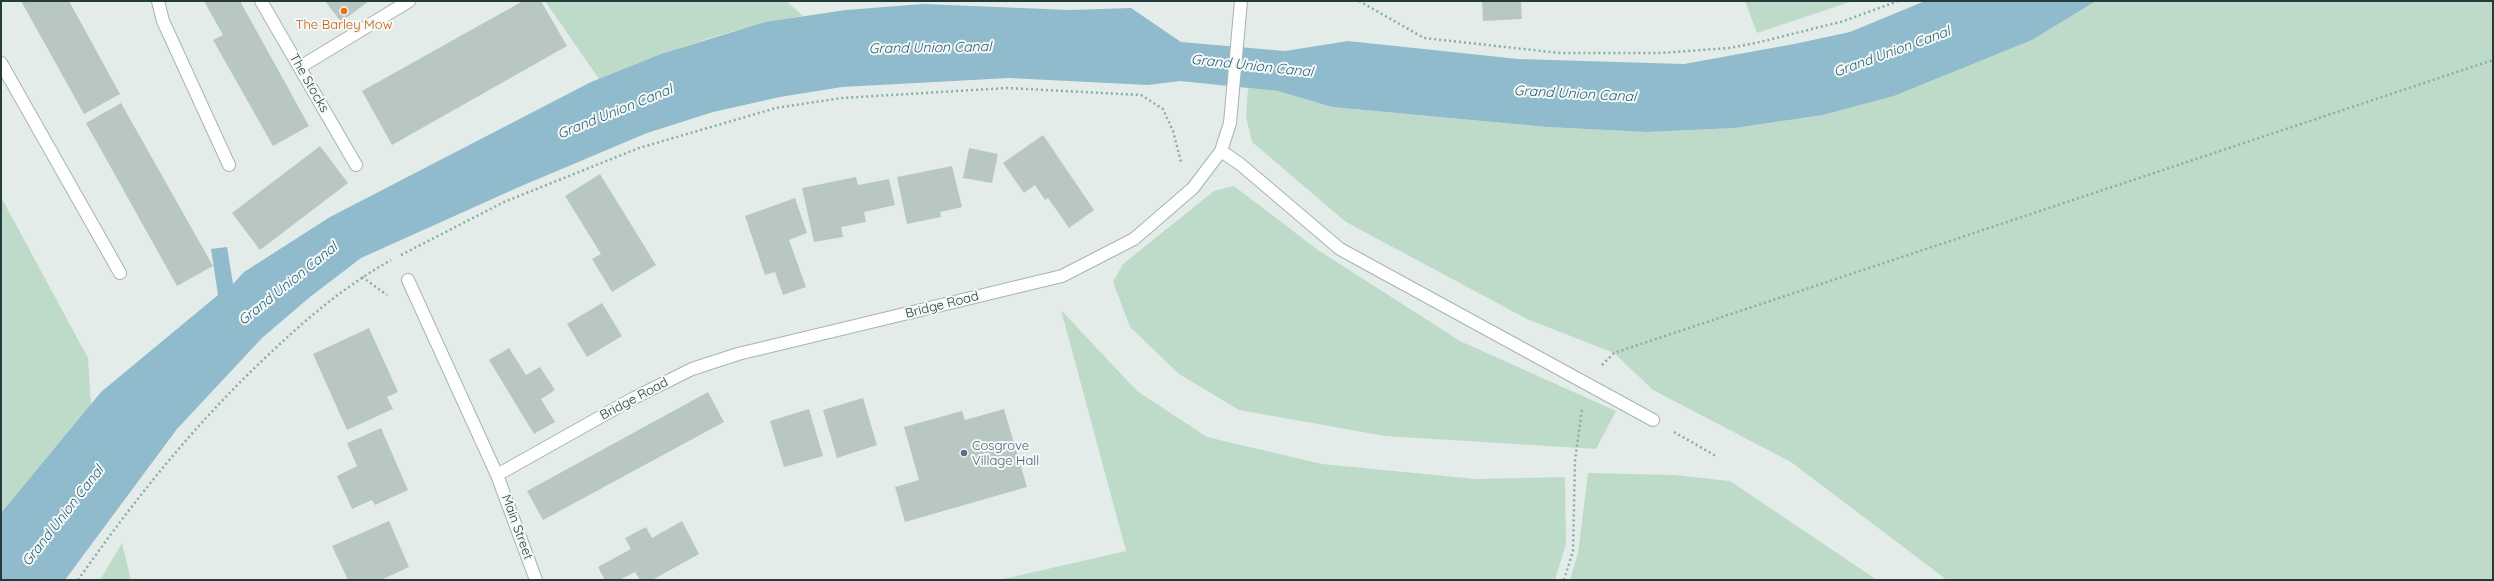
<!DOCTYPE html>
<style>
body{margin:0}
#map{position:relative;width:2494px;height:581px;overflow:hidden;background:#e4ece9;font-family:Quicksand,sans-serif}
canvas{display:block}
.frame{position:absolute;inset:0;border:2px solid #243c39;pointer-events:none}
</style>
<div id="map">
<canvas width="2494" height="581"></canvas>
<div class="frame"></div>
</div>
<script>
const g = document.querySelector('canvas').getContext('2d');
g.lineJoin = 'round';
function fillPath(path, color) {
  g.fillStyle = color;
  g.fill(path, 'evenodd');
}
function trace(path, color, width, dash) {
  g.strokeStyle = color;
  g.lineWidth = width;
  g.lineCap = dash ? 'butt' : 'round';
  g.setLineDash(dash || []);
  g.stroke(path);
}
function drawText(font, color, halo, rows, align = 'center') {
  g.font = font + ' Quicksand,sans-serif';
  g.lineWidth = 4;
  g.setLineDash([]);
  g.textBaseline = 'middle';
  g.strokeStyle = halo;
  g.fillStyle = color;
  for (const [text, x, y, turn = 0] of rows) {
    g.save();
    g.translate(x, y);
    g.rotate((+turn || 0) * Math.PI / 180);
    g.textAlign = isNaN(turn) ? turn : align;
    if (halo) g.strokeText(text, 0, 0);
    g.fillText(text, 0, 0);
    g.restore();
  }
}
fillPath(new Path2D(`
 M 545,1 L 786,1 L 803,16 C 732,27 665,52 599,79 Z
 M 1745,1 L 1853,1 L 1757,33 Z
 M 2096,1 L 2493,1 L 2493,580 L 1947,580 L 1791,462 L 1653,390 L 1614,353 L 1527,319 L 1346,222 L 1252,142 L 1246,117 L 1248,88 L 1278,91 L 1332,107 L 1547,127 L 1647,132 L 1735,128 L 1823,115 L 1894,96 L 2032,40 Z
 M 1234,186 L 1318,250 L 1460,341 L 1616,411 L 1596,449 L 1385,436 L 1239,410 L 1179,374 L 1130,327 L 1113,282 L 1123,264 L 1214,191 Z
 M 1,197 L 88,358 L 91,405 L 1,513 Z
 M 1061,310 L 1137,391 L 1207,437 L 1322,464 L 1476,479 L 1565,477 L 1566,544 L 1555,580 L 999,580 L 1126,551 Z
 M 1588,473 L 1674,475 L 1730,481 L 1877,580 L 1570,580 L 1578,553 Z
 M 122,543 L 131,580 L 100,580 Z`), '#bedbca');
fillPath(new Path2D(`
 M 1925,1 L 2096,1 L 2032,40 L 1894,96 L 1823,115 L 1735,128 L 1647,132 L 1547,127 L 1332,107 L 1278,91 L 1180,81 L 1148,85 L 1009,78 L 842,87 L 780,97 L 713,112 L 647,133 L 519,187 L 361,258 L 310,297 L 262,338 L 177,429 L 65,580 L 1,580 L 1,513 L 101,392 L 218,295 L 211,249 L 227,247 L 233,284 L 244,272 L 330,217 L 591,82 L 661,54 L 765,22 L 846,10 L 923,4 L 1070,10 L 1131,8 L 1181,42 L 1285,51 L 1348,41 L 1518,59 L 1684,64 L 1794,44 L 1850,32 Z`), '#90bbcd');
fillPath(new Path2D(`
 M 21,1 L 69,1 L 120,94 L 84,114 Z
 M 204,1 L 240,1 L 309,126 L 273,146 L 213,40 L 223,35 Z
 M 325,1 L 369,1 L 341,22 Z
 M 523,1 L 541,1 L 567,46 L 392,145 L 362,91 Z
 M 1482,1 L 1521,1 L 1522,19 L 1483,21 Z
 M 121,103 L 213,266 L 177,286 L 86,123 Z
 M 1043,135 L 1094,210 L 1069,228 L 1048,198 L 1045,200 L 1035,185 L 1024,193 L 1003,163 Z
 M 320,146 L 348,183 L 260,250 L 232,213 Z
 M 969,148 L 998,154 L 992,183 L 963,178 Z
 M 952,166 L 962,207 L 940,212 L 941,217 L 907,224 L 897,177 Z
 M 600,174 L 656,265 L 612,292 L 592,259 L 601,254 L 565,196 Z
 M 856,177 L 858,185 L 889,179 L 895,205 L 864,212 L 866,222 L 841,227 L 843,237 L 814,242 L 802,188 Z
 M 795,198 L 807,233 L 789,240 L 806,287 L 783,295 L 775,272 L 765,275 L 745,216 Z
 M 602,303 L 622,336 L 587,357 L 567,324 Z
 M 369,328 L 398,392 L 387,397 L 393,409 L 347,430 L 313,354 Z
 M 509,348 L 526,375 L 540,367 L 555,390 L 541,399 L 555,422 L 534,434 L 489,360 Z
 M 708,392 L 724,422 L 543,520 L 527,491 Z
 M 863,398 L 877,445 L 837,458 L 823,410 Z
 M 809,409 L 823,456 L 784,467 L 770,421 Z
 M 1004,409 L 1027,487 L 905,522 L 895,487 L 919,480 L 904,427 L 962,411 L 965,420 Z
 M 381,428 L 408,490 L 375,505 L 372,500 L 352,509 L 337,476 L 357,466 L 347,443 Z
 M 389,521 L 409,567 L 381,580 L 348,580 L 332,546 Z
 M 682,521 L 699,554 L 652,580 L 640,580 L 635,572 L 619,580 L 605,580 L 598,567 L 631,549 L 625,538 L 646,527 L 652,538 Z`), '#b9c7c3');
const minor = new Path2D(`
 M 158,1 L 163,21 L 229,165
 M 261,1 L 356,165
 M 1,63 L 120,273
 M 300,67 L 409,1
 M 1221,151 L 1240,164 L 1340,249 L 1653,420
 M 408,280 L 497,475 L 536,580
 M 497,475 L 634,398 L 692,369 L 738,354 L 1062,276 L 1134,239 L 1193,188 L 1221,151 L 1230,123 L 1241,1`);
trace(minor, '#a7b4b1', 14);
trace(new Path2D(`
 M 1359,1 L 1424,38 L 1560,53 L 1660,53 L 1729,48 L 1756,43 L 1844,21 L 1898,1
 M 401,255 L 504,202 L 639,148 L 776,108 L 842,98 L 1007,88 L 1141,95 L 1163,109 L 1173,131 L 1181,162
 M 362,277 L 387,295
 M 1602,365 L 1614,353 L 2493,60
 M 1674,432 L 1716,456
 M 78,580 C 134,500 194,425 265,358 C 306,319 342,288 391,260
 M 1564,580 L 1573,551 L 1575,461 L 1582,409`), '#86ada6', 2.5, [2, 3]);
trace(minor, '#fff', 12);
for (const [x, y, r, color] of [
 [344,11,4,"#e8710a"],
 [964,453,4,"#5c6f8a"]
]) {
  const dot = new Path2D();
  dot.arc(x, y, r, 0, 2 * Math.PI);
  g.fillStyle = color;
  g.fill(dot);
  trace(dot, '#f4f9f7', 1.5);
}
drawText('13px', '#c56008', '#f4f9f7', [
 ["The Barley Mow",344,25]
]);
drawText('13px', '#243c39', '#f4f9f7', [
 ["The Stocks",309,83,60],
 ["Bridge Road",942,305,-14],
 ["Bridge Road",634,399,-28],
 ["Main Street",517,527,70]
]);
drawText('13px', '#4e5e75', '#f4f9f7', [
 ["Cosgrove",972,446],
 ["Village Hall",972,461]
], 'left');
drawText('italic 14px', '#235c74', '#f4f9f7', [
 ["Grand Union Canal",930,48,-1],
 ["Grand Union Canal",1892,52,-20],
 ["Grand Union Canal",1252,66,6],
 ["Grand Union Canal",1575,94,3],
 ["Grand Union Canal",615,112,-22],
 ["Grand Union Canal",288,284,-39],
 ["Grand Union Canal",63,516,-52]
]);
</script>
